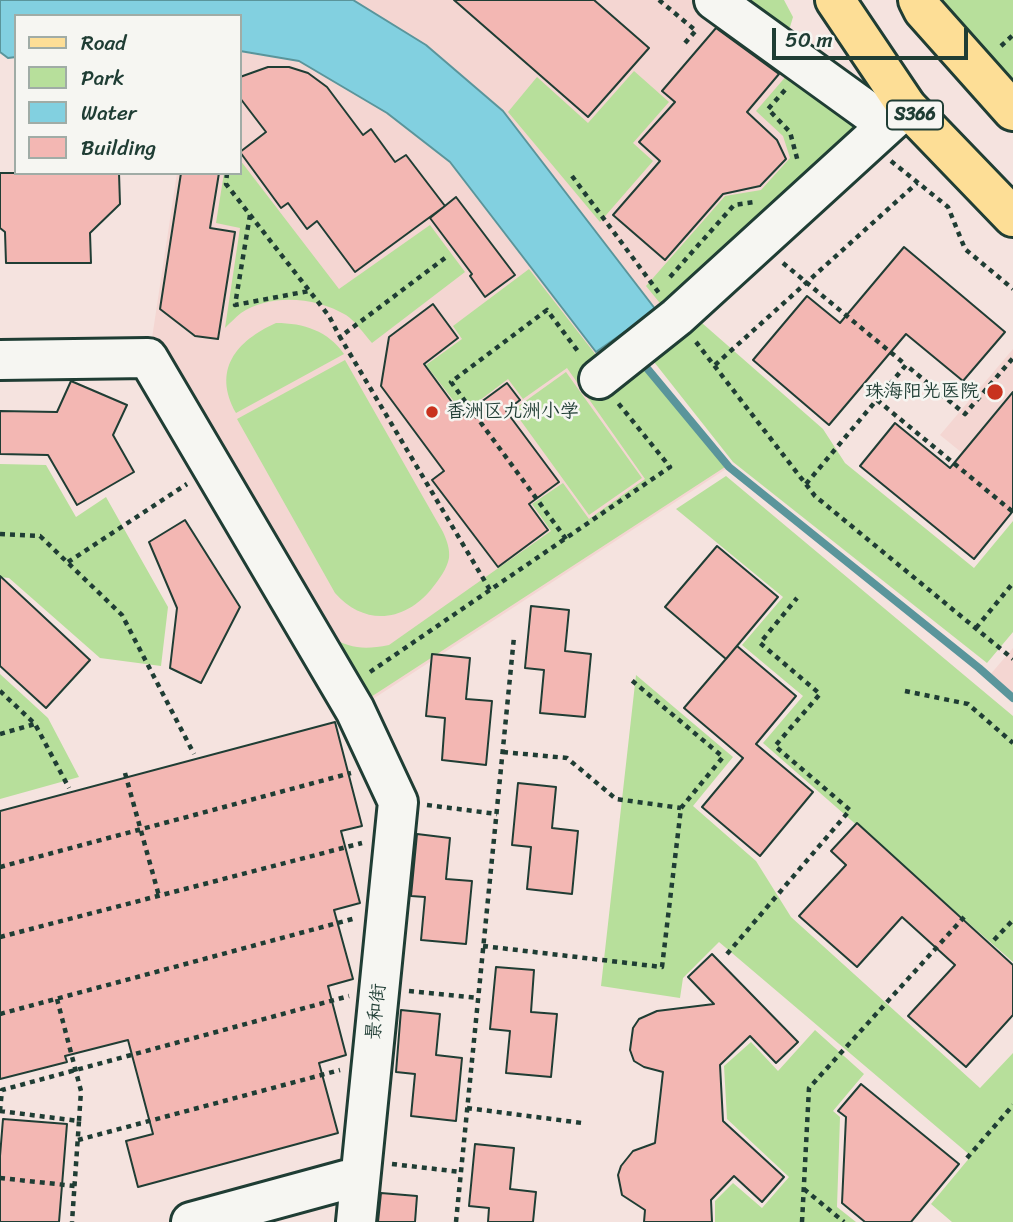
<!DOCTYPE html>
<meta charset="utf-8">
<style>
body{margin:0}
#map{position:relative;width:1013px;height:1222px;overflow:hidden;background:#f5e3df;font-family:Sriracha,sans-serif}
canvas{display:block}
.legend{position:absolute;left:14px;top:14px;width:228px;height:161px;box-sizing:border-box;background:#f6f6f2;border:2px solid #a0aca6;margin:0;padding:9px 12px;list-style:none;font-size:21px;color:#1f3d34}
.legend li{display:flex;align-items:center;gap:14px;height:35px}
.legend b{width:35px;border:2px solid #a0aca6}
.scale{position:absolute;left:772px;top:28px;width:196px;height:32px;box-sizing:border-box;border:4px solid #1f3d34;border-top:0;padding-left:9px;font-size:21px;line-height:24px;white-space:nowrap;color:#1f3d34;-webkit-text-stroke:5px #f6f6f2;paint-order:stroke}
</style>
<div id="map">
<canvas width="1013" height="1222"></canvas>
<ul class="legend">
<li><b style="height:9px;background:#fdde96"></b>Road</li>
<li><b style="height:19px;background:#b7df9b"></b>Park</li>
<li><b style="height:19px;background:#82d0e0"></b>Water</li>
<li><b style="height:19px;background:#f3b7b3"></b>Building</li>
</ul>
<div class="scale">50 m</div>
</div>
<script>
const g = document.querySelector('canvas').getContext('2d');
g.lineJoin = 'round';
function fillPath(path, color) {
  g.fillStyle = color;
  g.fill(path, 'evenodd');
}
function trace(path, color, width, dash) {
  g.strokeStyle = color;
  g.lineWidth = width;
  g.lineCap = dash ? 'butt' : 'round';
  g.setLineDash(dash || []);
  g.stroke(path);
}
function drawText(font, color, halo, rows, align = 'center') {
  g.font = font + ' Sriracha,"LXGW WenKai TC",sans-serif';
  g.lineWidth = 5;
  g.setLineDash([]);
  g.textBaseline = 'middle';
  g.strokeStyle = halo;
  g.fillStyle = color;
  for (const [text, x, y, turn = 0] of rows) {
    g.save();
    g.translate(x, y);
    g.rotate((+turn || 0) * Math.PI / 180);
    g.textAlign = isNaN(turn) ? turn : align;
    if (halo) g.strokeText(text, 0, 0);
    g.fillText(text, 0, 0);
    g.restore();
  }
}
fillPath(new Path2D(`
 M 353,0 L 713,0 L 887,125 L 657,310 L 503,110 L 426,45 Z
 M 240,52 L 299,61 L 387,113 L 449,162 L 595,352 L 620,335 L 729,467 L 356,710 L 149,358 L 177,173 L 240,173 Z
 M 1013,349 L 1013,494 L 940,435 Z
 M 1013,648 L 1013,698 L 989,676 Z`), '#f4d6d2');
fillPath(new Path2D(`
 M 750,0 L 784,0 L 793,17 L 790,27 L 783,27 Z
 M 929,0 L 1013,0 L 1013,97 Z
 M 794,67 L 874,127 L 668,313 L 646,286 L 725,196 L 761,190 L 790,158 L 783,136 L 756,111 Z
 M 634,71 L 669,102 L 633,143 L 653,161 L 600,222 L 508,112 L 537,77 L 588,123 Z
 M 240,160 L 339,289 L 430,225 L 465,272 L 372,343 C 364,334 356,322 346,315 C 316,297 271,293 241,313 C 236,317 230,323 225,328 L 240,228 L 216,223 L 224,173 L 240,173 Z
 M 529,269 L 596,355 L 620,339 L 725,467 L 357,706 L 329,636 C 351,649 364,650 389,645 L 551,531 L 532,504 L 563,483 L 589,519 L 645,479 L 567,368 L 523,399 L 508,379 L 463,413 L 426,365 L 462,339 L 453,326 Z
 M 694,316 L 823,429 L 845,463 L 974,568 L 1013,521 L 1013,632 L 987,663 L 733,462 L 647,353 Z
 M 276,323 C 304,323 328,331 344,354 L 236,413 C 212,370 236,341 276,323 Z
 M 345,360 L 443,532 C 447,541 450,549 449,558 C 447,569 439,579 433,587 C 406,622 365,627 335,593 L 237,419 Z
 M 566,372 L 642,478 L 589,515 L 513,410 Z
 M 0,464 L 46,465 L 76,517 L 106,497 L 168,607 L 161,666 L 100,658 L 9,578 L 0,577 Z
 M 726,476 L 1013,716 L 1013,962 L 763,743 L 803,696 L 742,645 L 783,597 L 676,509 Z
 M 0,674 L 48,718 L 79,777 L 0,799 Z
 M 636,675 L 733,757 L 693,806 L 756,861 L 791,917 L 980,1088 L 1013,1053 L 1013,1222 L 952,1222 L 931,1204 L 971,1156 L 719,942 L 683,978 L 680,998 L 601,986 Z
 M 815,1030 L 864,1074 L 833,1111 L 840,1117 L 837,1207 L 856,1222 L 715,1222 L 715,1201 L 733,1183 L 762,1208 L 789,1177 L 727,1119 L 724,1066 L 751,1042 L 778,1071 Z`), '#b7df9b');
const water = new Path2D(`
 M 0,0 L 353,0 L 426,45 L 503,111 L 656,310 L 596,352 L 450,162 L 387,113 L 299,61 L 240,51 L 240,16 L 16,16 L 16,57 L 8,58 L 0,52 Z`);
fillPath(water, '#82d0e0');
trace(water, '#5a959b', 2);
trace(new Path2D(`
 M 641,361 L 729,467 L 979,668 L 1013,698`), '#5a959b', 8);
const building = new Path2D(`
 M 454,0 L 594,0 L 649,48 L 588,117 Z
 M 716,28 L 779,74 L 747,112 L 777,140 L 786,159 L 760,186 L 723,194 L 665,260 L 613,215 L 660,161 L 639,142 L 675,102 L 662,91 Z
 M 268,67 L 289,67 L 308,73 L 327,87 L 363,135 L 371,129 L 395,162 L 406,155 L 445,206 L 355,272 L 317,221 L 307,229 L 288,203 L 281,208 L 240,152 L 266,132 L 240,98 L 240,77 Z
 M 0,173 L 119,173 L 120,204 L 90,233 L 91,263 L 6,263 L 5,232 L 0,228 Z
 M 181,173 L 219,173 L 210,228 L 235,232 L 218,339 L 195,336 L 160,309 Z
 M 456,197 L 515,275 L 485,297 L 470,276 L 472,274 L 430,218 Z
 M 904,247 L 1005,332 L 963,381 L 906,334 L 829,425 L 753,360 L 807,296 L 840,323 Z
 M 433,304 L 458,338 L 424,364 L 462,416 L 507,383 L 520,400 L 506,411 L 559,482 L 529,504 L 548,530 L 498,567 L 432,480 L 444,471 L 381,386 L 389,337 Z
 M 71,381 L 127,405 L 113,435 L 134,472 L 77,505 L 48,455 L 0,454 L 0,411 L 57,412 Z
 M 1013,392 L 1013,511 L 974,559 L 860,466 L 895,423 L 950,468 Z
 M 185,520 L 240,607 L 201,683 L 170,668 L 177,608 L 149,542 Z
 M 717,546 L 778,597 L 726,659 L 665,607 Z
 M 0,576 L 90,660 L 46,708 L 0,666 Z
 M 531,606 L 569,610 L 565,651 L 591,654 L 585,717 L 540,713 L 544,670 L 525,668 Z
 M 737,646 L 796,696 L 756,744 L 813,792 L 760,856 L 702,807 L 743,758 L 684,708 Z
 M 432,654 L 470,658 L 466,699 L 492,701 L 486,765 L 442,760 L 445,718 L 426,716 Z
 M 335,722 L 362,826 L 341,831 L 360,903 L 334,910 L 353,979 L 328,986 L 346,1055 L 319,1063 L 338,1133 L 138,1187 L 126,1141 L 153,1134 L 128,1040 L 65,1056 L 67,1062 L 0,1079 L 0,811 Z
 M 518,783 L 556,787 L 552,828 L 578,831 L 572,894 L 527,889 L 531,847 L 512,845 Z
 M 857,823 L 1013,965 L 1013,1015 L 966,1067 L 908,1016 L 955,965 L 902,917 L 857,967 L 799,916 L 846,865 L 831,851 Z
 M 417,834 L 450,838 L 446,879 L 472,881 L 466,944 L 421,940 L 425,897 L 411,896 Z
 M 712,954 L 798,1042 L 776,1063 L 750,1036 L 720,1065 L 723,1121 L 784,1177 L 762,1202 L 734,1176 L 711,1200 L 712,1222 L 644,1222 L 645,1210 L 622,1195 L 618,1175 L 621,1166 L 633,1151 L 655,1143 L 663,1072 L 644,1067 L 634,1061 L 630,1050 L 633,1028 L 639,1019 L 657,1011 L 714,1004 L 688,977 Z
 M 496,967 L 534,970 L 531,1012 L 557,1014 L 551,1077 L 506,1073 L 510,1031 L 490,1029 Z
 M 401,1010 L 440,1014 L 436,1055 L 462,1058 L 456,1121 L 411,1116 L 415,1074 L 396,1072 Z
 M 861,1084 L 959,1164 L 911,1222 L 865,1222 L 842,1203 L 846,1117 L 838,1111 Z
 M 3,1119 L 67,1124 L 59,1222 L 0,1222 L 0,1156 Z
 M 475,1144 L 514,1148 L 510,1189 L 536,1192 L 533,1222 L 488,1222 L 489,1208 L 469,1206 Z
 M 381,1193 L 417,1196 L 415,1222 L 378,1222 Z`);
fillPath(building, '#f3b7b3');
trace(building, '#1f3d34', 2);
const minor = new Path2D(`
 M 714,0 L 887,125
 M 0,360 L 148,358 L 355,710 L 398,802 L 356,1222
 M 599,379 L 677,317 L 907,107
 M 191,1222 L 360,1176`);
const major = new Path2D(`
 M 835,0 L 907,107 L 1013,217
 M 918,0 L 923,10 L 1013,111`);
trace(minor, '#1f3d34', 44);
trace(major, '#1f3d34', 44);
trace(new Path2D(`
 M 659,0 L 695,30
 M 685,43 L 698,28
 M 1001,46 L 1013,35
 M 785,90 L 768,109 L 790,132 L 798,162
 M 891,161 L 948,207 L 965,249 L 1013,289
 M 227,173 L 226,184 L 329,316 L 340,337
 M 572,176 L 659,293
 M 250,215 L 235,305 L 309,291
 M 445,258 L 340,337 L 490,590
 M 783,263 L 906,365
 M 670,277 L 734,205 L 754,202
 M 696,342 L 815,496 L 1013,659
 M 715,365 L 917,183
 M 877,400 L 1013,512
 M 806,484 L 906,365 L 965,414 L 1013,358
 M 0,534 L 40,536 L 122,615 L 194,754
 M 566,539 L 451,382 L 547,310 L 580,354
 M 68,562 L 187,484
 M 976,628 L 1013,583
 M 370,672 L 670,467 L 618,403
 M 0,691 L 35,724 L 69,788
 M 905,691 L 968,704 L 1013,743
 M 0,734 L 35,724
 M 503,752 L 567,758 L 616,799 L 681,808
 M 125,773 L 159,896
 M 427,805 L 497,814
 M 0,867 L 351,773
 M 0,937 L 362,843
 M 994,940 L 1013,920
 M 483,946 L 662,967 L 681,808 L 723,757 L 629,678
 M 727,954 L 850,810 L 775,746 L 820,694 L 760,643 L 797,598
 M 409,991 L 478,998
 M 57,999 L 81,1091 L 79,1121
 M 0,1014 L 356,918
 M 467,1108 L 582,1123
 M 0,1111 L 2,1090 L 349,996
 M 0,1111 L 79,1121 L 72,1222
 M 78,1140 L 340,1070
 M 967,1158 L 1013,1105
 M 392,1164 L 461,1172
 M 0,1178 L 75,1186
 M 804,1189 L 844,1222
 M 456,1222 L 514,637
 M 802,1222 L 809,1088 L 966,915`), '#1f3d34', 4.5, [5, 5]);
trace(minor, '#f6f6f2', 38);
trace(major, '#fdde96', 38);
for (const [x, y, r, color] of [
 [995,392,9,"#c8321e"],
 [432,412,7,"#c8321e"]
]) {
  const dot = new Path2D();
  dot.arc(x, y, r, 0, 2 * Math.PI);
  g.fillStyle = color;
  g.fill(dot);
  trace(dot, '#f6f6f2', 2.5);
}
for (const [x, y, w] of [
 [915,115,56]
]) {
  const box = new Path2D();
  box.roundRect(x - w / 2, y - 14.5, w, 29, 5);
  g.fillStyle = '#f6f6f2';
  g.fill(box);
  trace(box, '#1f3d34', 2);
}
drawText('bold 18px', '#1f3d34', null, [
 ["S366",915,115]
]);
drawText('19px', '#1f3d34', '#f6f6f2', [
 ["珠海阳光医院",979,392],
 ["香洲区九洲小学",446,412,"left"]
], 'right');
drawText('19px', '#1f3d34', '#f6f6f2', [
 ["景和街",377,1012,-84]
]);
</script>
